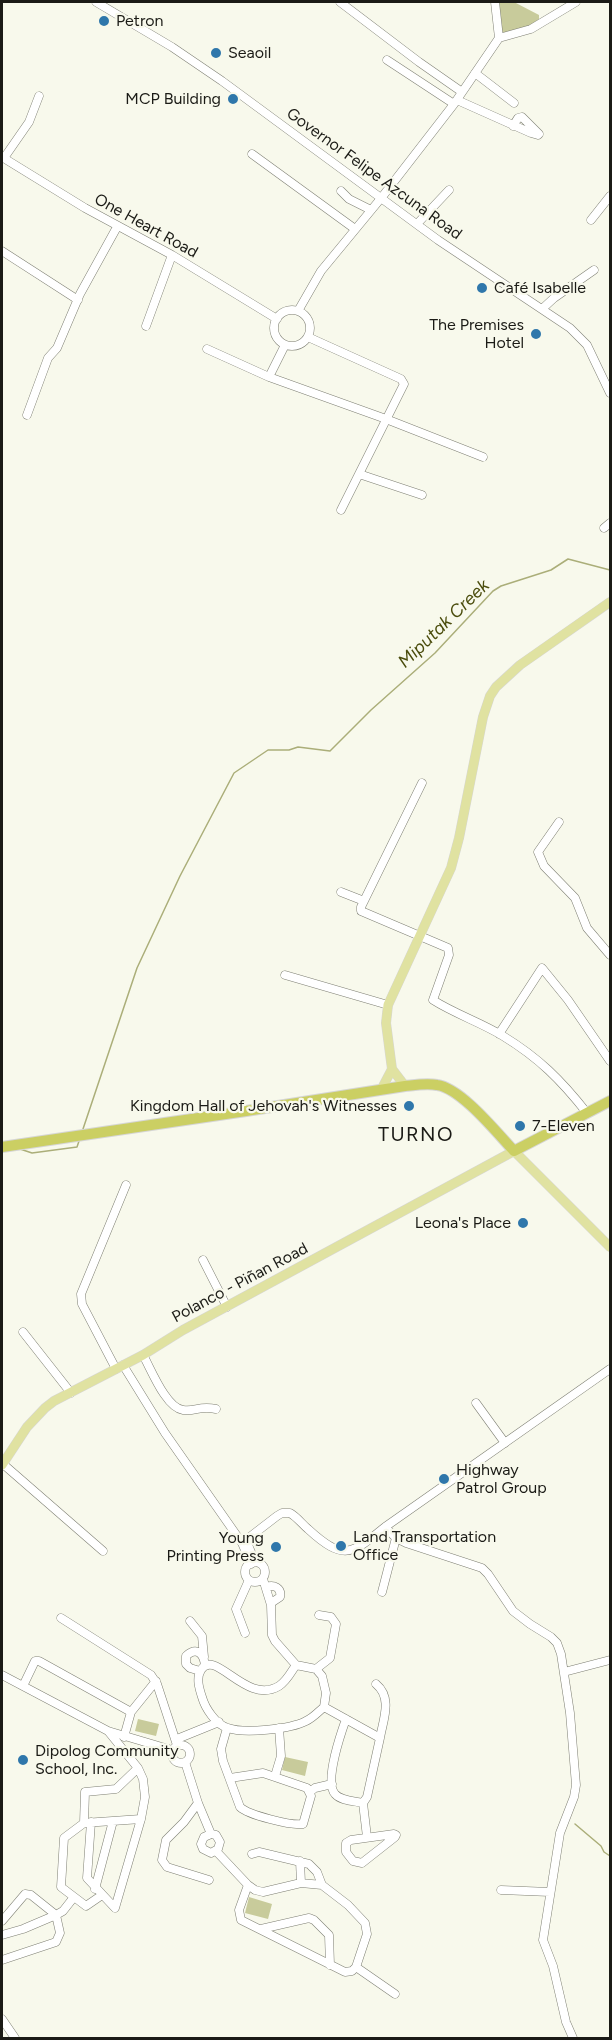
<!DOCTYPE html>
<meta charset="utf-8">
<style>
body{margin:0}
#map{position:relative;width:612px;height:2040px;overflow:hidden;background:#f8f9ec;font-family:Figtree,sans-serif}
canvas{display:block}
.frame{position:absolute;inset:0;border:3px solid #1b1b16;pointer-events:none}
</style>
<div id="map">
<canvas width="612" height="2040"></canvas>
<div class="frame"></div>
</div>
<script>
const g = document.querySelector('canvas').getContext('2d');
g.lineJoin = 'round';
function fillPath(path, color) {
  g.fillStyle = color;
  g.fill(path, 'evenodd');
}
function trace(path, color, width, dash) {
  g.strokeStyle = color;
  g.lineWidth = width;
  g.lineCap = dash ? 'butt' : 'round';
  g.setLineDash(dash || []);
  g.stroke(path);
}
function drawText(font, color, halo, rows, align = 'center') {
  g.font = font + ' Figtree,sans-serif';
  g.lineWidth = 4.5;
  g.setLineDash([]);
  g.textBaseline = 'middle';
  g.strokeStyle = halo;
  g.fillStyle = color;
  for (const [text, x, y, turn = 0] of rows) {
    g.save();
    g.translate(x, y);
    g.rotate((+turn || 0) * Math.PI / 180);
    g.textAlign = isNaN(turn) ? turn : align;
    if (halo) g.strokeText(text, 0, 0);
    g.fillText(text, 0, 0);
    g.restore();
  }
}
fillPath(new Path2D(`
 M 498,2 L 514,2 L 539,15 L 539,19 L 527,28 L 501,33 Z
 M 138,1719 L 159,1724 L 156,1736 L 135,1731 Z
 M 285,1757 L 308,1762 L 305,1776 L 282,1770 Z
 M 249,1897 L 272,1904 L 268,1919 L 245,1913 Z`), '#c8cb9b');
trace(new Path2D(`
 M 83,1129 L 137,968 L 180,876 L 234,773 L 268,750 L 289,750 L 298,747 L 330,751 L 371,710 L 435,653 L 493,591 L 501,586 L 551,570 L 568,559 L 610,570
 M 20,1149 L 32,1153 L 77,1147 L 79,1141
 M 575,1824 L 601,1846 L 604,1852 L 610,1856`), '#abae79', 1.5);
const minor = new Path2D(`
 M 96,2 L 172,47 L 222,81 L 438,240 L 570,328 L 587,345 L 610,393
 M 340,2 L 419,62 L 462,92
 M 499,38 L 531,29 L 576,2
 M 387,60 L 454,104
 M 475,73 L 514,103
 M 457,100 L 531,133 L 538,135 L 539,134
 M 513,126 L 518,118 L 522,117 L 539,134
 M 252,154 L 355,229
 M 2,157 L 85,208 L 172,255 L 277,319
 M 4,158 L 29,122 L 39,96
 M 341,191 L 349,199 L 371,210
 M 591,220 L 610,196
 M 417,224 L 449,190
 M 2,251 L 78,300
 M 542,309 L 554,298 L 594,270
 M274 328a18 18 0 1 1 36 0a18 18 0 1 1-36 0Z
 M 298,311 L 321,271 L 382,197 L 454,104 L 499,38 L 495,2
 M 146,326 L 172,255
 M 308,337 L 401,379 L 404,384 L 341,510
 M 207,349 L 269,377 L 386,419 L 483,457
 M 269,377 L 285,345
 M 27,415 L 48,358 L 57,348 L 80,294 L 117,227
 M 359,474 L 422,495
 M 604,528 L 610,523
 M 422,783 L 361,907 L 361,911 L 448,948 L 449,955 L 433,1000 C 455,1014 480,1022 503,1036 C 539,1058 561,1080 587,1113
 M 559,822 L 538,852 L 544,866 L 575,898 L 587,928 L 610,955
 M 341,892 L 364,901
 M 285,975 L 388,1005
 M 499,1034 L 542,968 L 568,1000 L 610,1061
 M 203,1260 L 227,1307
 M 23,1332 L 71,1393
 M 143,1355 C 151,1369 166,1408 183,1410 C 196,1412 199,1405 216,1409
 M 123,1365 L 165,1433 L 242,1543 L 251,1564
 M 116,1369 L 82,1304 L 81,1294 L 126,1185
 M 476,1403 L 505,1443
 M 3,1464 L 103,1551
 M 385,1527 L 396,1538 L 406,1543 L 482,1568 L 488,1574 L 513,1611 L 530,1624 L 551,1637 L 557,1643 L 561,1654 L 570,1713 L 576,1785 L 574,1797 L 560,1833 L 543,1940 L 553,1966 L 566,2022 L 573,2038
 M 246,1540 L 255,1562
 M 242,1543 L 277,1516 L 282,1513 L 290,1513 C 297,1517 302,1524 308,1529 C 344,1562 352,1554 385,1527 L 610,1369
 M245 1572a10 10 0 1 1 20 0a10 10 0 1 1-20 0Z
 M 263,1579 L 271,1605 L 272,1635 L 275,1641 L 296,1665 L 316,1669 L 322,1676 L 326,1693 L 324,1707 L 380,1738 L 367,1797 L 363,1803 C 355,1801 341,1801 335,1794 C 324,1782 341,1733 346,1719
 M 266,1587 C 274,1584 282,1588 280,1597 L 271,1603
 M 382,1592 L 396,1538
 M 61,1618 L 151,1675 L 157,1684 L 177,1745
 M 190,1621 L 202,1636 L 204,1657
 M 245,1633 L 236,1609 L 249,1580
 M 296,1665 C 291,1672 287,1681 279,1686 C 246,1706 215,1647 201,1670 C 196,1678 199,1688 202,1697 C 205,1708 216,1725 228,1728 C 244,1734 291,1729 306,1721 C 313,1718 318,1712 324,1707
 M 316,1669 L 330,1658 L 336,1624 L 331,1617 L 319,1615
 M 200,1671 L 190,1668 L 186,1664 L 186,1656 C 197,1646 204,1654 205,1666
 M 564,1672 L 610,1660
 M 2,1675 L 108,1731 L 172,1750
 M 376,1684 C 393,1698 383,1720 380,1738
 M 23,1686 L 35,1661 L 39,1661 L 131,1712
 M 227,1728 L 221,1749 L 223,1761 L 240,1807 C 248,1815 292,1826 303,1824 L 311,1796 L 307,1788 L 263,1773 L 230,1778
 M 124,1737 L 131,1712 L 156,1681
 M 177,1739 L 219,1722
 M172 1754a9 9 0 1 1 18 0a9 9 0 1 1-18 0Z
 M 185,1762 L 198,1803 L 211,1834 L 216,1835 L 220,1842 L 218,1849 L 211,1853 L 203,1849 L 201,1844 L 204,1837 L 211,1834
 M 275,1776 L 281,1756 L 279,1728
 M 311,1791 L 315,1788 L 332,1784
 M 198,1803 L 184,1822 L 166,1840 L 162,1860 L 167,1867 L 209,1880
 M 363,1803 L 367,1837
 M 91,1822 L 87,1878 L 115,1908 L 141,1819 L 145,1797 L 143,1779 L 138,1768 L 108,1731
 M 84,1823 L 85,1792 L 116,1789 L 138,1768
 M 394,1834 L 396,1835 L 395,1837 L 362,1863 L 353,1861 L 346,1852 L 346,1843 L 351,1840 Z
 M 216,1851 L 248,1885 L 255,1890 L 263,1892 L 301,1883 L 322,1885
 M 300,1861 L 301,1883
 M 248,1885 L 239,1910 L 241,1920 L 345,1972 L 352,1971 L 356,1967 L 367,1934 L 365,1923 L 348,1905 L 322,1885 L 317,1872 L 309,1864 L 259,1852 L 252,1854
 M 95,1889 L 113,1821
 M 501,1890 L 550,1892
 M 102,1895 L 86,1906 L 61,1887 L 64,1838 L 84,1823 L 141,1819
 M 2,1921 L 25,1894 L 31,1895 L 56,1915 L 63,1911 L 74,1897
 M 261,1929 L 309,1918 L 314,1920 L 329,1935 L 330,1965
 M 2,1935 L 23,1929 L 56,1915 L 60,1933 L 56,1942 L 2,1960
 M 356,1967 L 395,1994
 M 2,2019 L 15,2038`);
const major = new Path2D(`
 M 405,1086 L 392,1069 L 386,1023 L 388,1005 L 451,868 L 459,838 L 483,717 L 490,696 L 496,687 L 520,665 L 610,602
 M 381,1090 L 392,1069
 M 2,1465 L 27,1427 L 45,1408 L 54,1401 L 143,1355 L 183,1330 L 514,1151 L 610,1247`);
const highway = new Path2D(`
 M 2,1147 L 246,1111 L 405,1086 C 415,1085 427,1083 437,1085 C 461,1088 497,1133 514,1151 L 610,1101`);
trace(minor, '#7e7f73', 9);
trace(major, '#d6d6d5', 10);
trace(highway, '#d6d6d5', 12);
trace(minor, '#fff', 8);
trace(major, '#e0e2a1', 9);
trace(highway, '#cbcf63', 10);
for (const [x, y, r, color] of [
 [104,21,6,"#2f77ab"],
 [216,53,6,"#2f77ab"],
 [233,99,6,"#2f77ab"],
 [482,288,6,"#2f77ab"],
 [536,334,6,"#2f77ab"],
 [409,1106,6,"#2f77ab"],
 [520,1126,6,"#2f77ab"],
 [523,1223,6,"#2f77ab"],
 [444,1479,6,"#2f77ab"],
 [341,1546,6,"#2f77ab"],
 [276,1547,6,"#2f77ab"],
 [23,1760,6,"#2f77ab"]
]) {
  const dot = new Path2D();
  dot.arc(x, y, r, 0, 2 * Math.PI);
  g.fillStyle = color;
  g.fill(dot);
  trace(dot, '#f8f9ec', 2);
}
drawText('16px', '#1b1b16', '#f8f9ec', [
 ["Petron",116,21],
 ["Seaoil",228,53],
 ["MCP Building",221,99,"right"],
 ["Café Isabelle",494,288],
 ["The Premises",524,325,"right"],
 ["Hotel",524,343,"right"],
 ["Kingdom Hall of Jehovah's Witnesses",397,1106,"right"],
 ["7-Eleven",532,1126],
 ["Leona's Place",511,1223,"right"],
 ["Highway",456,1470],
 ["Patrol Group",456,1488],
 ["Land Transportation",353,1537],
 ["Office",353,1555],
 ["Young",264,1538,"right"],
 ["Printing Press",264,1556,"right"],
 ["Dipolog Community",35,1751],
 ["School, Inc.",35,1769]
], 'left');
drawText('16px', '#1b1b16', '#f8f9ec', [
 ["Governor Felipe Azcuna Road",374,174,36],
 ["One Heart Road",146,226,29],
 ["Polanco - Piñan Road",240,1283,-28]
]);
drawText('italic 18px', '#4b4d0d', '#f8f9ec', [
 ["Miputak Creek",444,624,-44]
]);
g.letterSpacing = '1.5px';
drawText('20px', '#1b1b16', '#f8f9ec', [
 ["TURNO",416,1135]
]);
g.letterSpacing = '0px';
</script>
